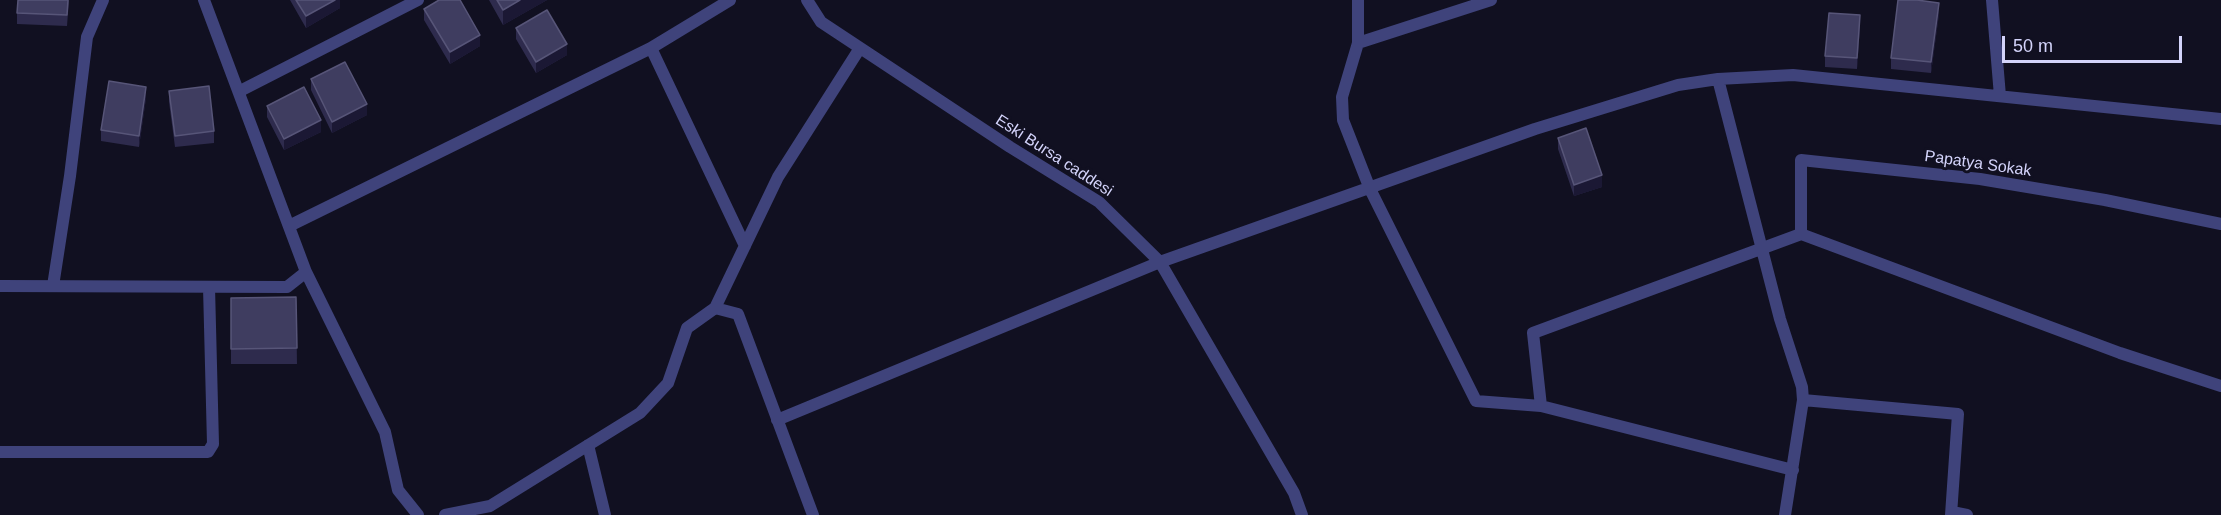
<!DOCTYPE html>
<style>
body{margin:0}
#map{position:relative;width:2221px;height:515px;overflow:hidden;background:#111021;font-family:Arial,sans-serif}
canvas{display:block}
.scale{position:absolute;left:2002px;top:36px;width:180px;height:27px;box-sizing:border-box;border:3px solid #d4d4fb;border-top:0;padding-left:8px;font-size:18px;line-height:21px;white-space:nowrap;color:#d4d4fb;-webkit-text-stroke:4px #111021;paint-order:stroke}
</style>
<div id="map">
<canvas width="2221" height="515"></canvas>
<div class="scale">50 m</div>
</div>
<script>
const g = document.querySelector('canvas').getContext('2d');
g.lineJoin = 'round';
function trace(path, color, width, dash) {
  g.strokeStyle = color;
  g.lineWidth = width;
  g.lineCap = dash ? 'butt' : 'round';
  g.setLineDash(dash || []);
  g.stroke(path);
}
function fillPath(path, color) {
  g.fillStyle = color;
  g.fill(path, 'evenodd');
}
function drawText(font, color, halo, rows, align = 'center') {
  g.font = font + ' Arial,sans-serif';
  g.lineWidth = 6;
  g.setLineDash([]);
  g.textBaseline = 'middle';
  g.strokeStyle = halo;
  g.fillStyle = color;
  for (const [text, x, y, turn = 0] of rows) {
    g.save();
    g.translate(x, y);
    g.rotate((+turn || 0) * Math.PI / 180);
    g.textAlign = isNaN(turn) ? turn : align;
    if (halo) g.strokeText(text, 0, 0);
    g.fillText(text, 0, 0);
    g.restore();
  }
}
trace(new Path2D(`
 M 807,0 L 821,22 L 1010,147 L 1099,202 L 1160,262 L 1294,493 L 1302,515
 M 1358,0 L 1358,43 L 1342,97 L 1343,120 L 1370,189 L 1476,401 L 1541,406 L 1793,470
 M 1992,0 L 2000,96
 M 1358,43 L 1491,0
 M 651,48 L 745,246
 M 1718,79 L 1780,319 L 1802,387 L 1803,400 L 1785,515
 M 240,91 L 418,0
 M 289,226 L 651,48 L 730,0
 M 1801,234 L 1801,160 L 1980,179 L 2105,200 L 2221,224
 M 306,272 L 385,432 L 398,490 L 418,515
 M 0,286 L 287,287 L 306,272 L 204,0
 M 53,286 L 70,176 L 87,37 L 103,0
 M 715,308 L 778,177 L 860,48
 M 1803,400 L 1958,414 L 1951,515
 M 1541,406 L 1533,333 L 1801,234 L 2120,353 L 2221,386
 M 777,420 L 1160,262 L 1535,129 L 1678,85 L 1718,79 L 1793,75 L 2221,119
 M 588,445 L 605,515
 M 0,452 L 208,452 L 213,444 L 209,287
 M 1952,512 L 1967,515
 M 445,515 L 490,506 L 640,413 L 668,383 L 687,328 L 715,308 L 738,314 L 813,515`), '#3f437b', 12);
fillPath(new Path2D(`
 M 69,0 L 67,26 L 17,24 L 17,13 Z
 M 290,0 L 340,0 L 340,8 L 306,28 Z
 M 489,0 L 547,0 L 503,25 Z
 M 424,9 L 480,46 L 450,64 L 424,20 Z
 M 1939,14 L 1931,73 L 1891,69 L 1891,58 Z
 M 1860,26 L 1857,69 L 1825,67 L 1825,56 Z
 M 516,28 L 567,55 L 536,73 L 516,39 Z
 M 311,79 L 367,115 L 332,133 L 311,90 Z
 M 169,91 L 214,131 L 214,143 L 175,147 L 169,102 Z
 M 146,98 L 139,147 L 101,141 L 101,130 Z
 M 267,106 L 321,132 L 284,150 L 267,117 Z
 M 1558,138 L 1602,187 L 1574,196 L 1558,149 Z
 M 296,297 L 297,364 L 231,364 L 231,298 Z`), '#2e2b4d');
fillPath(new Path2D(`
 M 335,0 L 340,0 L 340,8 L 306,28 L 306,16 Z
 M 520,0 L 547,0 L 503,25 L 503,10 Z
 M 1939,3 L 1939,14 L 1931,73 L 1931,62 Z
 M 1860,15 L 1860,26 L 1857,69 L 1857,58 Z
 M 480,35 L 480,46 L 450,64 L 450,52 Z
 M 567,44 L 567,55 L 536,73 L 536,62 Z
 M 146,87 L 146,98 L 139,147 L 139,136 Z
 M 367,104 L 367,115 L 332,133 L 332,122 Z
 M 321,120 L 321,132 L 284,150 L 284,139 Z
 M 1602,175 L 1602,187 L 1574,196 L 1574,185 Z`), '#1b1834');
const building = new Path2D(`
 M 18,0 L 68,0 L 67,15 L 17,13 Z
 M 296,0 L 335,0 L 306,16 Z
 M 439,0 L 460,0 L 480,35 L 450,52 L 424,9 Z
 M 497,0 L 520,0 L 503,10 Z
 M 1898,0 L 1917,0 L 1939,3 L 1931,62 L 1891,58 Z
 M 547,10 L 567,44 L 536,62 L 516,28 Z
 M 1829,13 L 1860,15 L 1857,58 L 1825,56 Z
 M 345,62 L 367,104 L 332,122 L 311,79 Z
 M 109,81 L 146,87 L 139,136 L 101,130 Z
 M 209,86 L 214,131 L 175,136 L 169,91 Z
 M 304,87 L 321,120 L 284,139 L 267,106 Z
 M 1586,128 L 1602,175 L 1574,185 L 1558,138 Z
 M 296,297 L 297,348 L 231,349 L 231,298 Z`);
fillPath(building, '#3f3d60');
trace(building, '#575578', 1.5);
drawText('16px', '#d4d4fb', '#111021', [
 ["Eski Bursa caddesi",1054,156,33],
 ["Papatya Sokak",1978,164,8]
]);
</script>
